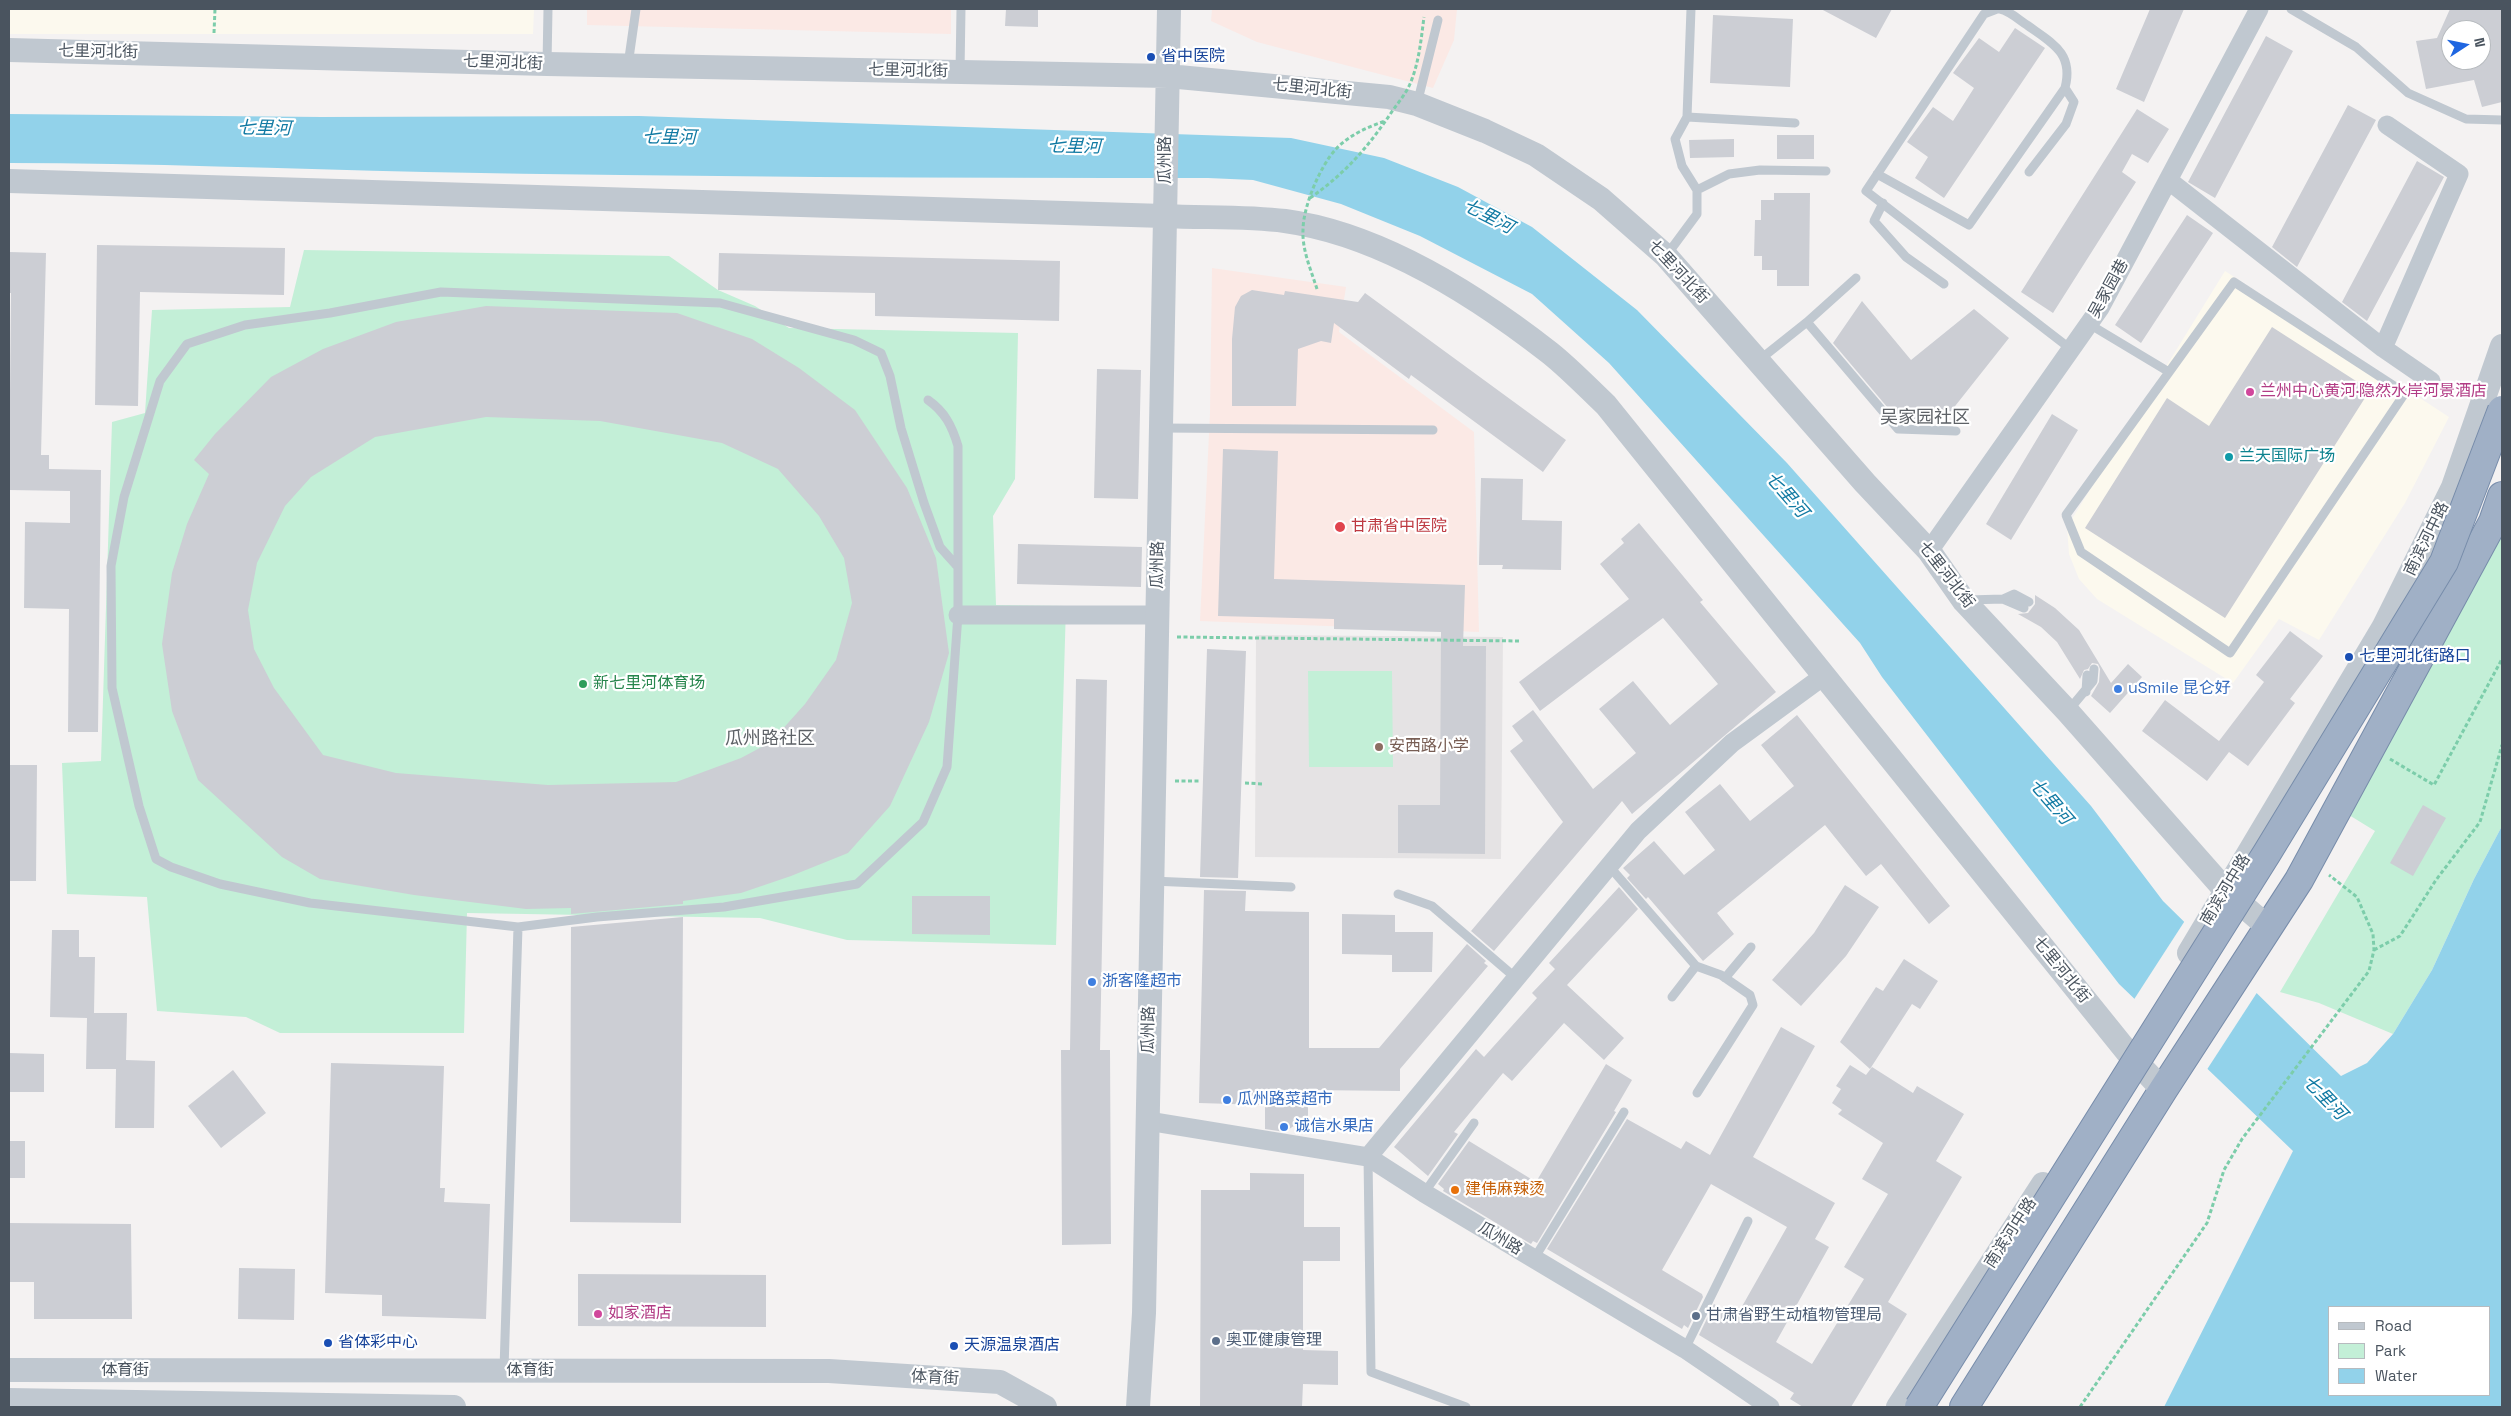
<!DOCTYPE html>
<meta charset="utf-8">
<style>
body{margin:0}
#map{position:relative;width:2511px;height:1416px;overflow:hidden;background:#f4f2f2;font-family:"Space Grotesk",sans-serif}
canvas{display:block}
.frame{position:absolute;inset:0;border:10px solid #4a545f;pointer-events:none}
.legend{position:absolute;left:2328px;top:1306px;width:162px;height:90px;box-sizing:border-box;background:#fff;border:1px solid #b7bbbf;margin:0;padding:6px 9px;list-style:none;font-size:15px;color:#4a545f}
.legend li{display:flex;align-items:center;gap:10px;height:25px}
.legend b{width:25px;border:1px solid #b7bbbf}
.north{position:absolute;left:2441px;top:20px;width:50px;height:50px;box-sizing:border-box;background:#fff;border:1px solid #b7bbbf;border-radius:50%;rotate:79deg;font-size:14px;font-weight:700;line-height:20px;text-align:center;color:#4a545f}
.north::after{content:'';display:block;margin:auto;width:18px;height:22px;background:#1f66e1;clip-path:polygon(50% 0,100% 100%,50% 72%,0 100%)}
</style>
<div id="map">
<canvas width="2511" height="1416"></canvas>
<div class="frame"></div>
<ul class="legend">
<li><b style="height:6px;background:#c0c8d0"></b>Road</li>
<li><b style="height:14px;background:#c3efd7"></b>Park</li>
<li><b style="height:14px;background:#92d2ea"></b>Water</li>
</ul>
<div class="north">N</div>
</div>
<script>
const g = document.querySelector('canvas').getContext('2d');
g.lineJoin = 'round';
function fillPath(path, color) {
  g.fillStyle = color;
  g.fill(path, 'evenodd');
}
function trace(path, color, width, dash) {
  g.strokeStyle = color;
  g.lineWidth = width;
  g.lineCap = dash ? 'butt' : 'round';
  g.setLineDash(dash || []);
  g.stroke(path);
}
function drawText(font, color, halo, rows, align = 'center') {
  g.font = font + ' "Space Grotesk","Noto Sans SC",sans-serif';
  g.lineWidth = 4.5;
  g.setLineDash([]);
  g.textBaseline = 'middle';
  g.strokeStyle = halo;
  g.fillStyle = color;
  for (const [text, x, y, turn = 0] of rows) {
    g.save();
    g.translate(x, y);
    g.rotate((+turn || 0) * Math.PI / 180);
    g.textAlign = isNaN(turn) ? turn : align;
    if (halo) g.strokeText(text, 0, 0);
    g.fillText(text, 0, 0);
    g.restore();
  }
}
fillPath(new Path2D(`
 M 9,9 L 534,9 L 533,34 L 9,34 Z
 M 2225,271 L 2449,417 L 2405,503 L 2319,640 L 2279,619 L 2233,683 L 2097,599 L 2079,579 L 2069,554 L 2067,527 Z`), '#fcf9ee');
fillPath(new Path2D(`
 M 1256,635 L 1503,637 L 1501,859 L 1255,857 Z`), '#e5e3e4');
fillPath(new Path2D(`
 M 587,9 L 951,9 L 951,34 L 587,25 Z
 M 1212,9 L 1457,9 L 1454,40 L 1433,88 L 1257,42 L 1211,21 Z
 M 1212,268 L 1346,287 L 1339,332 L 1474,432 L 1479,632 L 1200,621 L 1210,413 Z`), '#fbe9e5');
fillPath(new Path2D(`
 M 304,250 L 669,256 L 718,290 L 755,306 L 789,328 L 1018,333 L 1015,479 L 993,516 L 996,605 L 1066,606 L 1056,945 L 847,940 L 760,918 L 467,913 L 464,1033 L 280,1033 L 246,1017 L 157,1011 L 147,897 L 67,894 L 62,763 L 101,761 L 112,422 L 145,413 L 152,310 L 290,307 Z
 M 2502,529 L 2502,826 L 2474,879 L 2432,970 L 2393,1034 L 2319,1003 L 2280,992 L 2375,831 L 2349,815 Z
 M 1308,671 L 1392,671 L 1393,767 L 1309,767 Z`), '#c3efd7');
fillPath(new Path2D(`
 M 9,114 L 322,117 L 639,116 L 1291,138 L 1384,158 L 1458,187 L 1532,227 L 1637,310 L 1787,463 L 2091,806 L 2163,901 L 2341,1076 L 2367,1063 L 2393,1034 L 2432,970 L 2474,879 L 2502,826 L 2502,1407 L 2164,1407 L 2293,1151 L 2119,984 L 1882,677 L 1860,643 L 1609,363 L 1532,294 L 1420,236 L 1341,204 L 1253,180 L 1208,178 C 947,178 686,177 425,172 C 286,169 147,163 9,163 ZM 2330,1307 L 2490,1307 L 2490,1395 L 2330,1395 Z`), '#92d2ea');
fillPath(new Path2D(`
 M 2186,919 L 2258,991 L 2206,1071 L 2133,1001 Z`), '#f4f2f2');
fillPath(new Path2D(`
 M 1006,9 L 1038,9 L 1038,27 L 1005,26 Z
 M 1821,9 L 1892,9 L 1876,38 Z
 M 2150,9 L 2184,9 L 2144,102 L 2116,89 Z
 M 2450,9 L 2502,9 L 2502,102 L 2482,107 L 2474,80 L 2426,89 L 2416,41 L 2437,38 ZM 2451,30 L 2481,30 L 2481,60 L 2451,60 Z
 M 1713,15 L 1793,19 L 1790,87 L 1710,83 Z
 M 2015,28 L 2045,48 L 1944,198 L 1915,178 L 1928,157 L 1907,142 L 1933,107 L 1953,121 L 1974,88 L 1953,73 L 1979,38 L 1999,52 Z
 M 2266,36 L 2293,51 L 2215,198 L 2188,182 Z
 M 2348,105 L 2376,120 L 2297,267 L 2272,247 Z
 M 2137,109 L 2169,129 L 2148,163 L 2132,154 L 2122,172 L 2136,182 L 2053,313 L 2021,292 Z
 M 1777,135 L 1814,135 L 1814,159 L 1777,159 Z
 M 1734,139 L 1734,157 L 1690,158 L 1689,140 Z
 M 2417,161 L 2444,177 L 2367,321 L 2342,302 Z
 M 1774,193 L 1810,193 L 1809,286 L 1777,286 L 1777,270 L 1762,270 L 1762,256 L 1754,256 L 1755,220 L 1761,220 L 1761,200 L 1774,200 Z
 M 2187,215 L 2213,233 L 2141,343 L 2115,325 Z
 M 97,245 L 285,248 L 284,295 L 140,292 L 138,406 L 95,405 Z
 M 9,252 L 46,253 L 41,455 L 49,455 L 49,469 L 101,470 L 98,732 L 68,732 L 69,609 L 24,608 L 25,522 L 70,523 L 70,491 L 9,490 L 11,293 L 9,293 Z
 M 719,253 L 1060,261 L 1059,321 L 875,316 L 875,293 L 718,290 Z
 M 1252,290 L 1284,295 L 1285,291 L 1358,302 L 1365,293 L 1566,440 L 1543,472 L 1411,375 L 1409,379 L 1334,323 L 1331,343 L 1321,341 L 1298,349 L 1296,406 L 1232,406 L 1232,339 L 1235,307 L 1241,296 Z
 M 1862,301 L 1911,360 L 1974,309 L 2009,338 L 1948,415 L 1899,421 L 1833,343 Z
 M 486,306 L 677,313 L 752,339 L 799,368 L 855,410 L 907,488 L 936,558 L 949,653 L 929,722 L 890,806 L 848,853 L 791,876 L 741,893 L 683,901 L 683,904 L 571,914 L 571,908 L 526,909 L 414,895 L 320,879 L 282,857 L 198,780 L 172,711 L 162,644 L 172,573 L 187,524 L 209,474 L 194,460 L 215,434 L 271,377 L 323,349 L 396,322 ZM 486,417 L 600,421 L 722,443 L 778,469 L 819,516 L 844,558 L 852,603 L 836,660 L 805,704 L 771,742 L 741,758 L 676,782 L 548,785 L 396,773 L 323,755 L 274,688 L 254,649 L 248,610 L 257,563 L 285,506 L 311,477 L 375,437 Z
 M 2272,327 L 2370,390 L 2225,618 L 2085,528 L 2167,398 L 2209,426 Z
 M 1097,369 L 1141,370 L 1138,499 L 1094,498 Z
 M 2052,414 L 2078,430 L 2011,540 L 1986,524 Z
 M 1223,449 L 1278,451 L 1274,579 L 1465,585 L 1463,646 L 1486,646 L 1485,854 L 1398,853 L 1398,805 L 1440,805 L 1441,632 L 1334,629 L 1334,619 L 1218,616 Z
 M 1481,478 L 1523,479 L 1522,520 L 1562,521 L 1561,570 L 1502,569 L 1503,565 L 1479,565 Z
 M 1639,523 L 1703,600 L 1700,602 L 1776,692 L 1632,814 L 1622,801 L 1494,951 L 1471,931 L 1563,822 L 1510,751 L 1523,741 L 1512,726 L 1533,710 L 1593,789 L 1636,753 L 1599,709 L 1633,681 L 1670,725 L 1718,684 L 1663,618 L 1540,711 L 1519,682 L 1629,599 L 1600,564 L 1624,543 L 1621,539 Z
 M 1018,544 L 1142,547 L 1141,587 L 1017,584 Z
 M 2035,595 L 2055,608 L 2079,630 L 2111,683 L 2128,664 L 2142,677 L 2110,713 L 2091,696 L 2099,682 L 2100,669 L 2098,664 L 2092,663 L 2088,669 L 2084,670 L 2080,679 L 2057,642 L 2041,627 L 2018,614 L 2028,613 L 2035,604 Z
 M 2290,631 L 2323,656 L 2290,699 L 2295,703 L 2248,766 L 2229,752 L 2207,781 L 2142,731 L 2165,700 L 2219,741 L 2264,682 L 2256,675 Z
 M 1207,649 L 1246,651 L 1238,878 L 1200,877 Z
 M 1076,679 L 1107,680 L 1100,1050 L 1110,1050 L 1111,1244 L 1062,1245 L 1061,1050 L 1070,1050 Z
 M 1797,715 L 1950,906 L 1929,924 L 1881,864 L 1866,876 L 1825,825 L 1717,913 L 1734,934 L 1703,961 L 1648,897 L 1646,899 L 1627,878 L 1630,875 L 1623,868 L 1654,841 L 1684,875 L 1715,850 L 1685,812 L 1720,784 L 1750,821 L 1794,786 L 1761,745 Z
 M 9,765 L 37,765 L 36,881 L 9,881 Z
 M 2423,805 L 2446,818 L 2413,876 L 2390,863 Z
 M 1845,885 L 1879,907 L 1846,956 L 1801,1006 L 1772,980 L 1814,933 Z
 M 1619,887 L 1638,909 L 1567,985 L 1624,1038 L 1604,1060 L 1564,1023 L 1512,1081 L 1503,1073 L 1454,1132 L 1458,1134 L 1428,1176 L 1394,1147 L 1476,1049 L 1484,1057 L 1537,998 L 1532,993 L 1555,969 L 1549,963 Z
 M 1204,890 L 1246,891 L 1245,911 L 1309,912 L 1309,1048 L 1379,1048 L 1467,944 L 1486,961 L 1484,963 L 1488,966 L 1400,1069 L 1400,1091 L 1308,1090 L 1308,1116 L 1285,1132 L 1265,1129 L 1265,1105 L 1199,1103 Z
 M 912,896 L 990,896 L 990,935 L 912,934 Z
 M 1342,914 L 1395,915 L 1395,932 L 1433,932 L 1432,972 L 1392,972 L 1392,955 L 1342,954 Z
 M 683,917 L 681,1223 L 570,1222 L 571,927 Z
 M 52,930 L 79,930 L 79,957 L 95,957 L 94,1013 L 127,1013 L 126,1060 L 155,1061 L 154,1128 L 115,1128 L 116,1069 L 86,1069 L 87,1018 L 50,1017 Z
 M 1904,959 L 1938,981 L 1920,1009 L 1912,1004 L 1870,1069 L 1840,1042 L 1876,987 L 1883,991 Z
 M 1781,1027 L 1815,1046 L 1753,1157 L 1835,1203 L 1815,1239 L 1829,1247 L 1776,1342 L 1812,1364 L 1864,1279 L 1844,1267 L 1888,1194 L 1862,1179 L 1883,1143 L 1838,1114 L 1842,1110 L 1832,1103 L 1841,1089 L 1836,1086 L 1850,1065 L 1866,1075 L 1872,1067 L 1913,1093 L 1917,1086 L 1964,1114 L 1936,1161 L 1962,1177 L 1888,1302 L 1907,1314 L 1851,1407 L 1803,1407 L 1790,1399 L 1794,1393 L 1699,1335 L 1714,1304 L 1736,1317 L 1787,1227 L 1711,1184 L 1662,1270 L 1702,1294 L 1703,1297 L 1688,1328 L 1684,1325 L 1682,1329 L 1547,1249 L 1627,1119 L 1681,1149 L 1686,1141 L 1710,1155 Z
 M 9,1053 L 44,1054 L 44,1092 L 9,1092 Z
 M 331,1063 L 444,1066 L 440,1188 L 445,1188 L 444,1202 L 490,1204 L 486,1319 L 382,1316 L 382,1295 L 325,1293 Z
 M 1606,1064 L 1632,1080 L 1614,1111 L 1616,1112 L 1537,1243 L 1533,1241 L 1531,1244 L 1443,1191 L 1444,1189 L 1438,1184 L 1469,1141 L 1536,1182 Z
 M 233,1070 L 266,1113 L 221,1148 L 188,1106 Z
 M 9,1141 L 25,1141 L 25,1178 L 9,1178 Z
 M 1250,1173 L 1304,1174 L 1304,1227 L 1340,1227 L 1340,1261 L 1303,1261 L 1303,1350 L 1338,1351 L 1338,1385 L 1303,1384 L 1302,1407 L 1200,1407 L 1201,1190 L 1250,1190 Z
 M 9,1223 L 131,1224 L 132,1319 L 34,1319 L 34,1282 L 9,1282 Z
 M 239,1268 L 295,1269 L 294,1320 L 238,1319 Z
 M 578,1274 L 766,1275 L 766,1327 L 578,1326 Z`), '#ccced4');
const trunk = new Path2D(`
 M 1964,1407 L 2163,1090 L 2299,880 L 2493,522 L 2502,496`);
trace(trunk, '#778caa', 30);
trace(new Path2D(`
 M 214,33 L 215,9
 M 1177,637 L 1520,641
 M 2390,759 L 2434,785 L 2502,659
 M 1175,781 L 1199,781
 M 1245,783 L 1263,784
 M 2374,950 L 2400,936 L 2436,880 L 2480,822 L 2502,745
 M 2080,1407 L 2207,1223 L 2224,1170 L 2242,1139 L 2369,971 L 2374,950 L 2373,934 L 2357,897 L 2329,875`), '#7ccdaa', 3, [4, 2.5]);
trace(new Path2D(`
 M 1997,9 L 1984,14 L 1866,191 L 2072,350
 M 2291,9 L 2356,47 L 2408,93 L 2466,119 L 2502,120
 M 547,64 L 548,9
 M 628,65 L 636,9
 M 960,72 L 961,9
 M 1417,104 L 1438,20
 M 1687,117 L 1795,123
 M 2029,172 L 2066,124 L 2074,102 L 2065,88
 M 1877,174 L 1969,225 L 2065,88 C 2074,53 2052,43 2027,25 C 2019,20 2010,11 2000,9
 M 1697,190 L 1729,174 L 1760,170 L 1826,171
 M 1883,203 L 1874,221 L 1906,257 L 1944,284
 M 1666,256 L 1697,214 L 1697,190 L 1682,166 L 1675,139 L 1687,117 L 1691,9
 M 2234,282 L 2405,393 L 2230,653 L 2081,552 L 2066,515 Z
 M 1807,322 L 1856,278
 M 2089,324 L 2169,372
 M 1758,361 L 1807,322 L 1898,429 L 1956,431
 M 928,400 C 945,412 952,426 958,446 L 958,615 L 947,767 L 923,822 L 857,884 L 724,907 L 597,917 L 518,927 L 310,903 L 220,884 L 171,867 L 156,859 L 139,806 L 112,688 L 111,566 L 124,497 L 160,381 L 187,344 L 245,325 L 330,313 L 441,292 L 720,303 L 854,340 L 881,353 L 890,376 L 901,428 L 924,503 L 940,547 L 957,566
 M 1161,428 L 1433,430
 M 2003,599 L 2024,608
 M 1968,600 L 2003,599 L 2014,594 L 2029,602
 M 2086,692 L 2087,675
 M 2068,711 L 2093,681 L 2094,669
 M 1609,866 L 1696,966 L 1721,975 L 1750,995 L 1753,1005 L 1697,1093
 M 1152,881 L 1291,887
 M 1398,894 L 1432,906 L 1517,979
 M 1725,978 L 1751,947
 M 1672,997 L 1696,966
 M 1368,1157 L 1371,1372 L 1466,1407
 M 1424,1193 L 1474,1123
 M 1534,1259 L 1624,1112
 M 1685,1349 L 1748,1221
 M 504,1369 L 518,927`), '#c0c8d0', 9);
trace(new Path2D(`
 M 2168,180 L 2383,348 L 2431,381
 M 2383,348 L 2459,174 L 2387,125
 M 1929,551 L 2100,308 L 2259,9
 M 958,615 L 1157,615
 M 1148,1121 L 1368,1157 L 1424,1193 L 1685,1349 L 1770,1407
 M 1368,1157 L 1638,831 L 1732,743 L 1825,675`), '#c0c8d0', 19);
trace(new Path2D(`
 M 9,50 L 547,64 L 1168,76 L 1389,97 L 1417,104 L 1485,131 L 1536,155 L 1601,199 L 1666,256 L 1865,483 L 1929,551 L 1964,601 L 2068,712 L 2226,891 L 2269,928
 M 9,181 L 1164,216 C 1204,218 1246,216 1285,221 C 1380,234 1477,296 1550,353 C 1570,369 1588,388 1606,405 L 2128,1053 L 2163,1090
 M 2189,953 L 2383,628 L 2453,487 L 2502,346
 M 9,1370 L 829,1371 L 1000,1382 L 1045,1407
 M 9,1400 L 454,1407
 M 1138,1407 L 1144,1313 L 1169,9
 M 1898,1407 L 2043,1184`), '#c0c8d0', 24);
trace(trunk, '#a0b0c6', 28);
const trunkBridge = new Path2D(`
 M 1919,1407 L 2267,853 L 2444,562 L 2502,410`);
trace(trunkBridge, '#778caa', 30, []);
trace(new Path2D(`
 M 1310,198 C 1346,173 1369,146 1393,110 C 1399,102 1406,93 1410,84 C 1419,63 1421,40 1424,17
 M 1317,289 C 1311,270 1302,250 1303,230 C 1303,207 1320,166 1336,149 C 1349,135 1368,127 1385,121`), '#7ccdaa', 3, [4, 2.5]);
trace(trunkBridge, '#a0b0c6', 28);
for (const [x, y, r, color] of [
 [1151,57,5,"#1a4fb4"],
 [2250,392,5,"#d1479c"],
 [2229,457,5,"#0f9aa8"],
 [1340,527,6,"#e0444e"],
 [2349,657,5,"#1a4fb4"],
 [583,684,5,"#2e9e5b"],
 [2118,689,5,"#3f7fe0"],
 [1379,747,5,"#8d6e63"],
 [1092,982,5,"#3f7fe0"],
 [1227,1100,5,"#3f7fe0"],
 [1284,1127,5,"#3f7fe0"],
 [1455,1190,5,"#e8710a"],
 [598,1314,5,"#d1479c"],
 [1696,1316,5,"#5c6f8a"],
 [1216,1341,5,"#5c6f8a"],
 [328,1343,5,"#1a4fb4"],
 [954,1346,5,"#1a4fb4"]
]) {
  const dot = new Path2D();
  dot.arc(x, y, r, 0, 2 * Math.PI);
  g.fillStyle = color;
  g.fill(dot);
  trace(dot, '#fff', 2);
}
drawText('16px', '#4a545f', '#fff', [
 ["七里河北街",98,52,1],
 ["七里河北街",503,63,2],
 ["七里河北街",908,71,1],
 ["七里河北街",1312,89,6],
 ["瓜州路",1166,160,-90],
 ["七里河北街",1678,272,47],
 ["吴家园巷",2109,289,-61],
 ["南滨河中路",2427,539,-64],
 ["瓜州路",1158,565,-89],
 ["七里河北街",1946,575,52],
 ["南滨河中路",2226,890,-59],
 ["七里河北街",2061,970,51],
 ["瓜州路",1149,1030,-89],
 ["南滨河中路",2011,1233,-57],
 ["瓜州路",1500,1239,31],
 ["体育街",125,1371],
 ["体育街",530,1371],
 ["体育街",935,1378,3]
]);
drawText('16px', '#164399', '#fff', [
 ["省中医院",1161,57],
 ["七里河北街路口",2359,657],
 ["省体彩中心",338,1343],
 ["天源温泉酒店",964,1346]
], 'left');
drawText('16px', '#b23c85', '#fff', [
 ["兰州中心黄河·隐然水岸河景酒店",2260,392],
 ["如家酒店",608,1314]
], 'left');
drawText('16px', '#0d838f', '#fff', [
 ["兰天国际广场",2239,457]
], 'left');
drawText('16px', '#be3a42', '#fff', [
 ["甘肃省中医院",1351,527]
], 'left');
drawText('16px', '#27864d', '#fff', [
 ["新七里河体育场",593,684]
], 'left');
drawText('16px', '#366cbe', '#fff', [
 ["uSmile 昆仑好",2128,689],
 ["浙客隆超市",1102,982],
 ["瓜州路菜超市",1237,1100],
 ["诚信水果店",1294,1127]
], 'left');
drawText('16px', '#785e54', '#fff', [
 ["安西路小学",1389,747]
], 'left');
drawText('16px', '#c56008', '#fff', [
 ["建伟麻辣烫",1465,1190]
], 'left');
drawText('16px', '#4e5e75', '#fff', [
 ["甘肃省野生动植物管理局",1706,1316],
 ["奥亚健康管理",1226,1341]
], 'left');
drawText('italic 18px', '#117aa3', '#fff', [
 ["七里河",264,129,1],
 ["七里河",669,138,1],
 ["七里河",1074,147,1],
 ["七里河",1488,217,27],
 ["七里河",1786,495,49],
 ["七里河",2050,802,49],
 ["七里河",2324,1098,46]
]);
drawText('18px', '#5e6267', '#fff', [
 ["吴家园社区",1925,418],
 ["瓜州路社区",770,739]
]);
</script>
